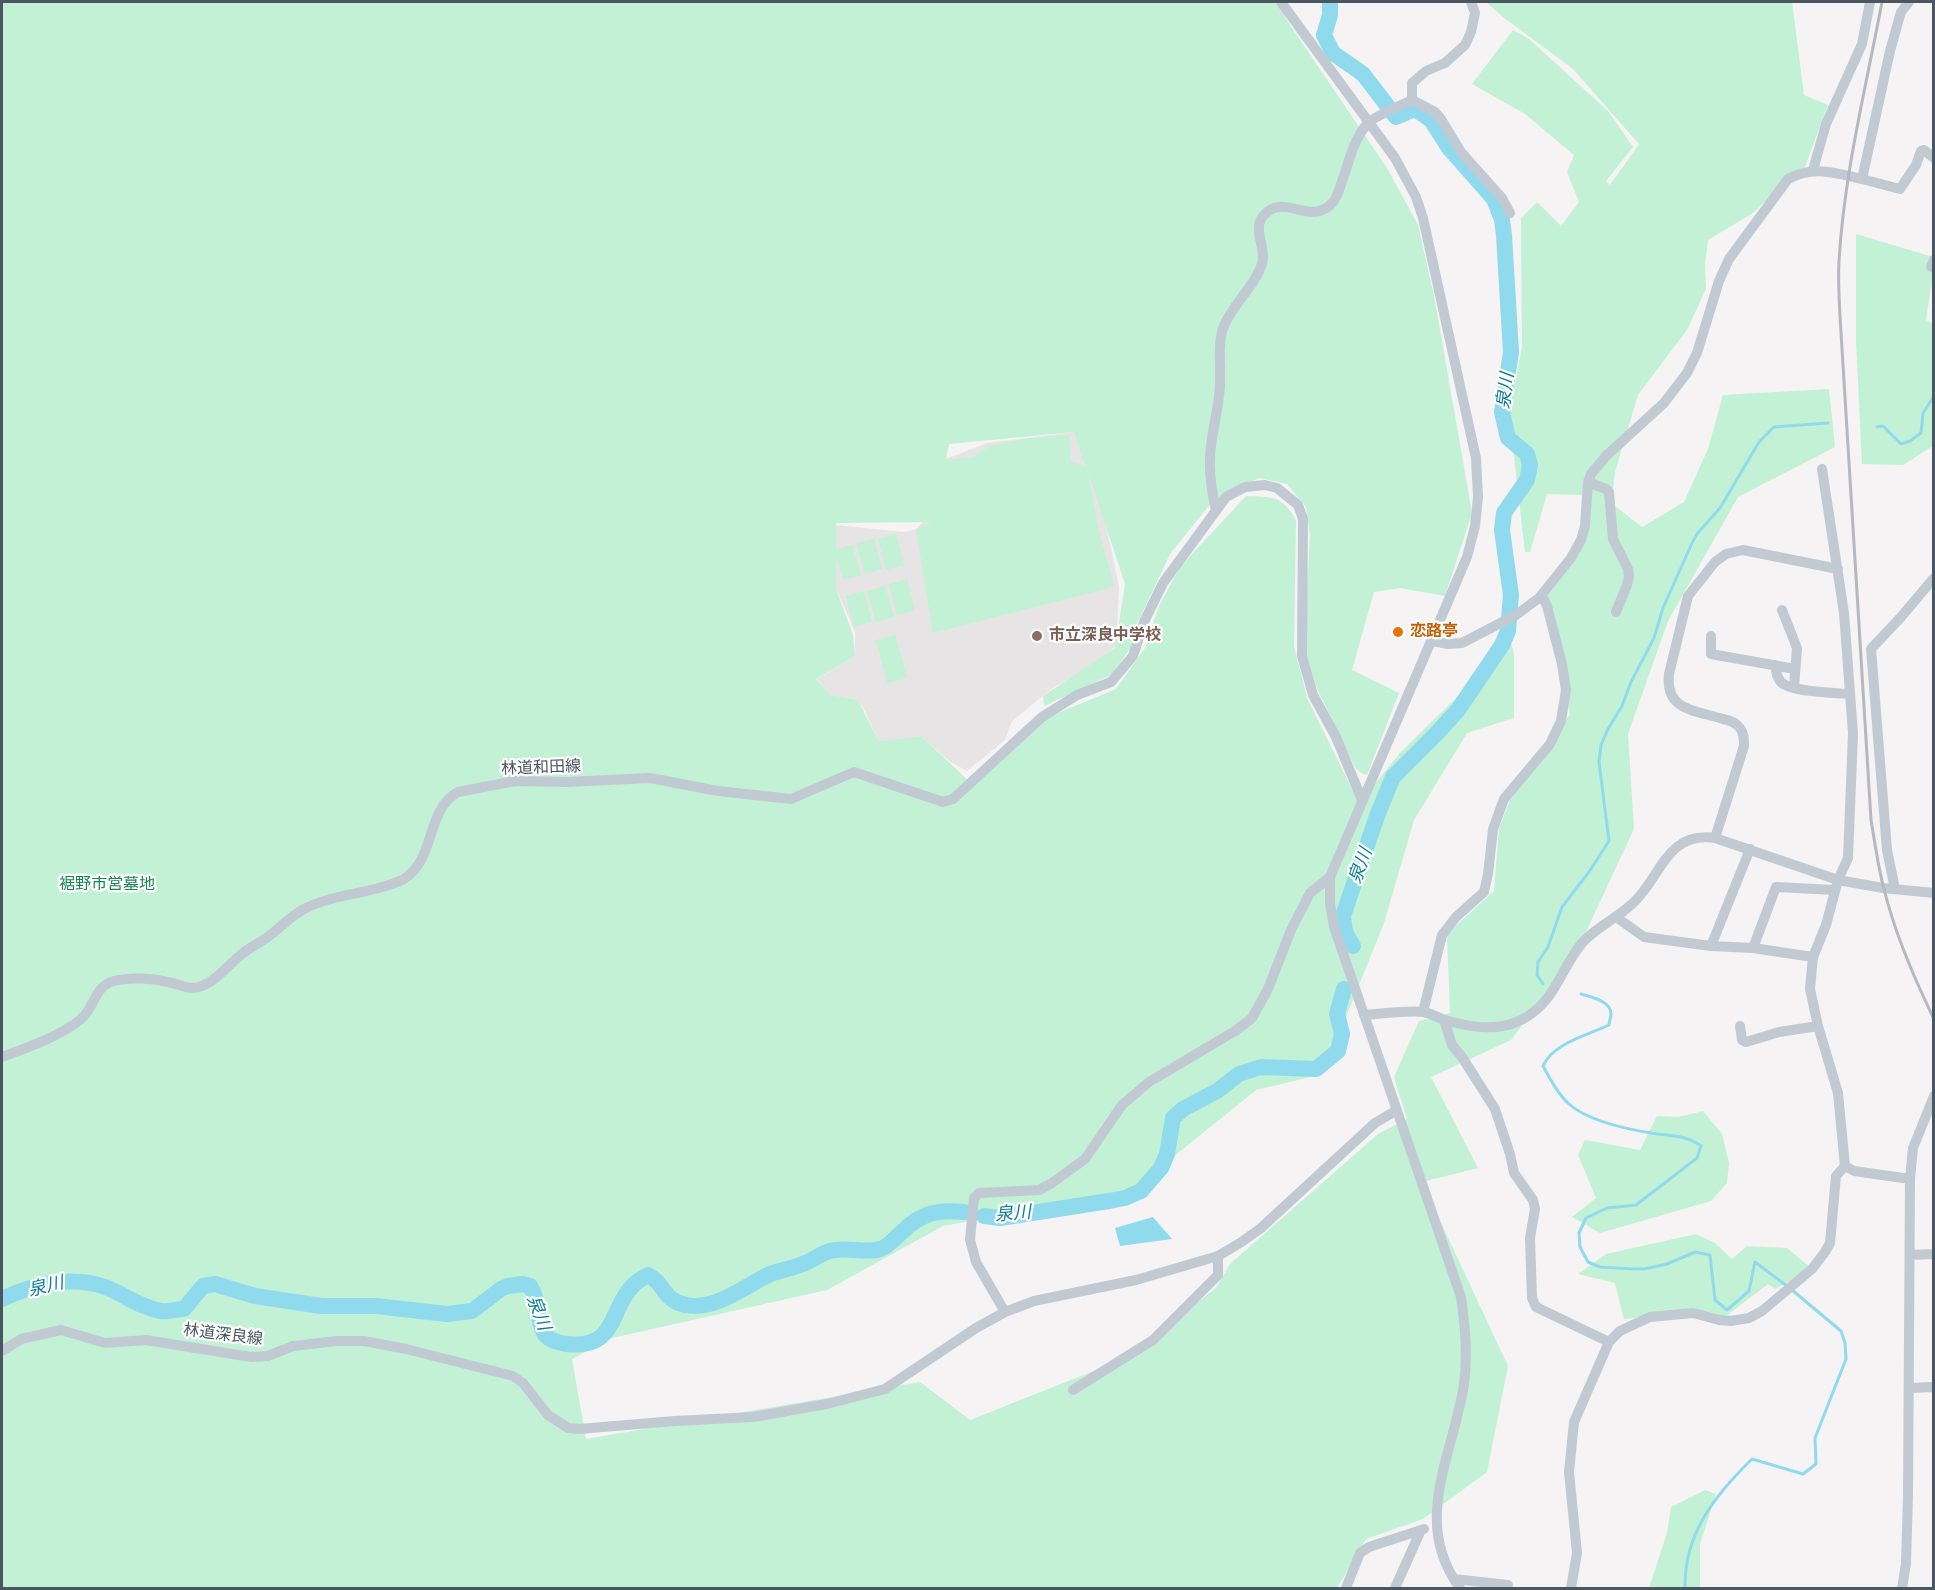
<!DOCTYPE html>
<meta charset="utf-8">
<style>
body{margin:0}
#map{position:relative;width:1935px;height:1590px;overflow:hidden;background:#f5f3f3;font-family:Arial,sans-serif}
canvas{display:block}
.frame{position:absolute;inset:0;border:3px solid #4a5661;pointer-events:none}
</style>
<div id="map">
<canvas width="1935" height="1590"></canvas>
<div class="frame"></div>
</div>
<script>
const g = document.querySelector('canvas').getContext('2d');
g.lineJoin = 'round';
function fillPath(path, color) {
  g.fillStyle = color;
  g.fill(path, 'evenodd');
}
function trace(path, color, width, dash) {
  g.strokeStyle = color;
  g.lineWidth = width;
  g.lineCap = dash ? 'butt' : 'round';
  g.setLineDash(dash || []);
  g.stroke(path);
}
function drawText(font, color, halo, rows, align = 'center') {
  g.font = font + ' Arial,"Noto Sans JP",sans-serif';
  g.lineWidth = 4.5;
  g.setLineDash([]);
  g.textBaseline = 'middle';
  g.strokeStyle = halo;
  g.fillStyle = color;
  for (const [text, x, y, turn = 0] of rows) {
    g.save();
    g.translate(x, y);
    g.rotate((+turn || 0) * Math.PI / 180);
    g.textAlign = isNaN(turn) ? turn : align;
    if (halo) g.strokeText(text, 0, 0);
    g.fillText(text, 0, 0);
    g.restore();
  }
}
fillPath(new Path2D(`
 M 1074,432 L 1098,486 L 1119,587 L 1116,646 L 1098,663 L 1054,687 L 1012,721 L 1005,740 L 967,771 L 949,761 L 921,736 L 879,743 L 866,713 L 858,700 L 831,695 L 817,679 L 855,656 L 855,632 L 836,589 L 836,525 L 904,532 L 916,529 L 933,511 L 943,460 L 987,443 Z`), '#e6e4e5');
fillPath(new Path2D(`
 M 2,2 L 1276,2 L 1290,25 L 1387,168 L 1418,225 L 1435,301 L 1472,513 L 1445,596 L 1400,588 L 1374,592 L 1352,670 L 1399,693 L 1367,775 L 1361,773 L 1354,766 L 1315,684 L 1306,652 L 1306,609 L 1310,535 L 1306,507 L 1287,484 L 1259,478 L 1212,502 L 1170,554 L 1136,626 L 1131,648 L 1111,675 L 1044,706 L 1043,696 L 1115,648 L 1125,584 L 1088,472 L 1099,532 L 1114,585 L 1106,589 L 933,633 L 916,529 L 932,522 L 836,523 L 836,549 L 852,545 L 861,575 L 843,580 L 836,557 L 836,589 L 853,635 L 855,656 L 816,679 L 831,695 L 858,700 L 879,742 L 921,736 L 971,783 L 1041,720 L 1116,689 L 1145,648 L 1159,606 L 1180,567 L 1246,496 C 1272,497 1282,495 1296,520 L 1294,646 L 1307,698 L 1353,791 L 1373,786 L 1400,753 L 1458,696 L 1495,642 L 1508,630 L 1514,654 L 1514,718 L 1467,733 L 1414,820 L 1384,923 L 1323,1074 L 1256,1090 L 1131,1191 L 943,1226 L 827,1290 L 612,1338 L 572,1359 L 586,1439 L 920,1382 L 970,1420 L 1124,1359 L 1216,1288 L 1230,1264 L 1378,1134 L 1407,1119 L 1394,1077 L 1419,1021 L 1450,1013 L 1447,934 L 1494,891 L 1499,828 L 1511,798 L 1570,714 L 1544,600 L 1581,541 L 1586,495 L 1547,494 L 1530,552 L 1525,552 L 1509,413 L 1522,347 L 1521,218 L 1537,202 L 1561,226 L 1579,202 L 1567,172 L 1574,155 L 1525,114 L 1472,84 L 1513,30 L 1529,39 L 1608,111 L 1633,147 L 1606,181 L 1610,185 L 1639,144 L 1573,69 L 1503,17 L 1486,2 L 1792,2 L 1804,95 L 1828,105 L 1803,172 L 1779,188 L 1753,213 L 1708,240 L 1705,265 L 1706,289 L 1687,330 L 1638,395 L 1615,472 L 1611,503 L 1642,527 L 1684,502 L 1708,449 L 1723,395 L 1829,389 L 1835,447 L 1738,497 L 1668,621 L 1628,734 L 1634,829 L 1577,951 L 1511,1040 L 1431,1077 L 1478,1168 L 1422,1182 L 1508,1366 L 1487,1472 L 1423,1519 L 1366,1539 L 1337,1588 L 2,1588 ZM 1074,432 L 1085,466 L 1071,461 L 1069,435 L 1022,439 L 990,446 L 973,457 L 946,460 L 949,444 Z
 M 1856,234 L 1933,257 L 1933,274 L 1926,320 L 1933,324 L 1933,446 L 1903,465 L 1862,464 L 1856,342 Z
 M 896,534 L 904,565 L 886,570 L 878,539 Z
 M 874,539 L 882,569 L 865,574 L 856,543 Z
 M 907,579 L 915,610 L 897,615 L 889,584 Z
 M 885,586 L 894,617 L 876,622 L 867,591 Z
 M 864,591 L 872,622 L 854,627 L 846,596 Z
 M 895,635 L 907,678 L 887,683 L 876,640 Z
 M 1703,1111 L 1722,1134 L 1729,1163 L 1727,1183 L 1711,1201 L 1600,1233 L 1572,1217 L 1596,1198 L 1578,1155 L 1585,1140 L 1640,1150 L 1657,1116 L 1679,1117 Z
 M 1696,1234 L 1715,1243 L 1732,1259 L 1747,1246 L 1787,1248 L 1812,1269 L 1775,1289 L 1768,1284 L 1725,1317 L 1693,1313 L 1624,1319 L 1615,1283 L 1578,1274 L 1606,1254 Z
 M 1705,1490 L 1716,1494 L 1700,1544 L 1700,1588 L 1649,1588 L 1667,1533 L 1671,1507 Z`), '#c3f1d5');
fillPath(new Path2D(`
 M 1153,1217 L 1172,1239 L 1120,1246 L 1115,1228 Z`), '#90daee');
trace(new Path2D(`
 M 1877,427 L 1883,426 L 1901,444 L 1910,441 L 1921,433 L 1923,413 L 1934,396
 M 1543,984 L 1537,975 L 1538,962 L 1548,947 L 1562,907 L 1589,872 L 1609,841 L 1599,762 L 1601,745 L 1608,729 L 1622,706 L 1631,682 L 1654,638 L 1663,608 L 1692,543 L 1697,534 L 1720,508 L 1759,442 L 1774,427 L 1828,423
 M 1581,994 C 1591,997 1611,1001 1611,1014 C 1611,1018 1609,1021 1609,1025 C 1588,1035 1553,1043 1543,1066 C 1550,1079 1558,1094 1569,1104 C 1589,1122 1631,1130 1657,1134 C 1673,1136 1688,1136 1701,1146 L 1697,1158 L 1636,1205 L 1607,1208 L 1586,1218 L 1579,1233 L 1580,1247 L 1588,1262 L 1600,1267 L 1633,1269 L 1644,1269 L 1667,1264 L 1695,1252 L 1710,1255 L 1715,1300 L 1727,1310 L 1749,1291 L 1755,1262 L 1787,1286
 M 1685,1588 C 1684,1534 1715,1495 1752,1459 L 1803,1474 L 1816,1464 L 1815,1438 L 1846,1359 L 1845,1343 L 1841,1331 L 1792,1290`), '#90daee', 3);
trace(new Path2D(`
 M 1330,2 L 1330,15 L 1324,35 L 1333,53 L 1363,74 L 1396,117 L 1415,109 L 1431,120 L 1449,148 L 1494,199 L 1502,220 L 1504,235 L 1511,352 L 1502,412 L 1508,438 L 1527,454 L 1530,465 L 1527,480 L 1504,513 L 1502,530 L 1511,595 L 1508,631 L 1502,645 L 1458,710 L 1437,733 L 1393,777 L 1377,816 L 1343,916 L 1345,932 L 1353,946
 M 984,1216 L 1000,1218 L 1109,1201 L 1125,1198 L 1141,1191 L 1161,1168 L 1167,1154 L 1173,1118 L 1183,1109 L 1217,1091 L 1239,1074 L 1261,1067 L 1316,1069 L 1338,1051 L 1342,1034 L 1337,1014 L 1344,989
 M 2,1299 C 33,1284 72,1275 105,1287 C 124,1294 141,1308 161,1311 C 168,1312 177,1309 184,1309 L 203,1286 L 215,1284 L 255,1296 L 321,1306 L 376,1306 L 447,1314 L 472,1311 L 501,1289 L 508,1286 L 523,1284 L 530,1286 C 539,1299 536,1316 543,1331 C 547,1340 556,1342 566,1344 C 626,1351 604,1296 648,1275 C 664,1282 663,1301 686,1305 C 715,1311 745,1286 770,1274 C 782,1270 794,1268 805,1263 C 814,1260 821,1253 830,1251 C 847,1246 864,1254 880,1249 C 888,1247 895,1238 902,1232 C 921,1213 938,1209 964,1212`), '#90daee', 16);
trace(new Path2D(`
 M 1281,2 L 1395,158 L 1416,197 L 1423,218 L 1476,458 L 1478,497 L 1475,526 L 1467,557 L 1330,877 L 1330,903 L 1334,927 L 1461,1297 C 1465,1326 1468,1355 1464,1384 C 1453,1456 1411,1522 1460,1588
 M 1412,100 L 1435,112 L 1441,119 L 1461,152 L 1502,198 L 1510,213
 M 1412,100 L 1412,83 L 1426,71 L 1445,63 L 1465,45 L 1471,32 L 1475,13 L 1471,2
 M 1813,170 L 1826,124 L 1862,44 L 1870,2
 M 1862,179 L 1900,189 L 1916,165 L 1921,151 L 1924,150 L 1934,158
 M 1931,267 L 1934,260
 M 1588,482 L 1606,489 L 1609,492 L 1613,539 L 1628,569 L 1629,576 L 1627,585 L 1616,612
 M 1216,511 C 1212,493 1209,475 1210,457 C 1211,433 1219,409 1220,385 C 1221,366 1217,343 1224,326 C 1233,303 1254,288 1262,264 C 1267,249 1252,229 1263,216 C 1284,191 1311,228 1333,202 C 1339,195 1341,182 1345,173 C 1350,156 1356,136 1368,123 C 1375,116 1402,105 1412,100
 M 1782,610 L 1797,648 L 1794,687
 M 1711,636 L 1711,654 L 1795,669
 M 1432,641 L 1448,644 L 1462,643 L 1516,615 L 1539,598 L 1571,558 L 1581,540 L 1585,526 L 1588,482 L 1591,474 L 1606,456 L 1664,403 L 1687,373 L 1697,353 L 1719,281 L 1729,259 L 1788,179 C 1814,165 1835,173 1862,179 L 1890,51 L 1901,12 L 1909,2
 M 1775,665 C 1776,671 1777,679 1782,683 C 1793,692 1834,693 1850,694
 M 1715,838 L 1744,746 C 1744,740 1744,733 1740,728 C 1736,723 1729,720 1723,719 C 1695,710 1665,711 1669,674 L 1688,596 L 1715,562 L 1726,554 L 1743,550 L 1838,569
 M 1895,889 L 1887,850 L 1871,649 L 1901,617 L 1934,578
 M 1616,917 L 1644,937 L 1711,946 L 1753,948 L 1813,957 L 1826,925 L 1838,880 L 1848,858 L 1853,733 L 1844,613 L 1822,469
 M 1711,946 L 1750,849
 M 1753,948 L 1776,887 L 1835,890
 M 1813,957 L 1810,989 L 1818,1026 L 1838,1093 L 1845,1166 L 1854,1171 L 1910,1179
 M 1423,1012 L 1442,935 L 1456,917 L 1484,892 L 1488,874 L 1493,829 L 1504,799 L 1550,744 L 1561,721 L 1566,690 L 1562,664 L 1547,606 L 1544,600 L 1539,598
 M 1364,1015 C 1379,1014 1410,1010 1423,1012 C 1431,1013 1438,1018 1445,1020 C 1468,1027 1498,1032 1521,1020 C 1556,1002 1559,971 1582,943 C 1596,927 1616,919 1632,904 C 1661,879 1665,831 1715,838 L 1838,880 L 1883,888 L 1934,893
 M 1444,1020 L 1452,1045 L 1462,1057 L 1495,1109 L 1510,1154 L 1514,1173 L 1533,1200 L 1535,1209 L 1530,1238 L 1532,1298 L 1536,1307 L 1609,1342
 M 1740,1026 L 1742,1040 L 1746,1042 L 1779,1032 L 1818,1026
 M 2,1057 C 24,1049 66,1034 83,1017 C 95,1005 95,986 114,981 C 130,977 152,978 168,982 C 180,984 187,990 199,987 C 216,982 229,964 242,954 C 250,947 260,943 269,936 C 281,927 291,916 304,909 C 331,895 364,894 392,884 C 397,882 404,880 408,876 C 435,855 427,809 458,792 L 515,781 L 567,782 L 650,778 L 718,791 L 791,799 L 854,772 L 943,802 L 953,799 L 1042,717 L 1077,695 L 1111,682 L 1133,656 L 1144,622 L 1163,583 L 1226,497 L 1245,487 L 1265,485 L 1277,488 L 1298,505 L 1303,519 L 1302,656 L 1313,695 L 1336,737 L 1362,800
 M 1910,1255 L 1934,1254
 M 1005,1312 L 976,1262 L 970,1240 L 974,1198 L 979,1193 L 1039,1190 L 1052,1183 L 1085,1159 L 1122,1105 L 1149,1082 L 1235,1031 L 1252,1018 L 1268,989 L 1291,930 L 1310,893 L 1330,877
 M 2,1351 L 21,1339 L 61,1330 L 105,1343 L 146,1340 L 251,1357 L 268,1356 L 293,1346 L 337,1341 L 364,1341 L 406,1349 L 513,1376 L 523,1383 L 548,1415 L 568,1428 L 579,1429 L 675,1421 L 753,1417 L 827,1404 L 885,1389 L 976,1328 L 1005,1312 L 1034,1301 L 1136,1280 L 1218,1256 L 1240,1243 L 1261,1228 L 1375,1123 L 1397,1110
 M 1910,1388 L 1934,1387
 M 1073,1390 L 1153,1340 L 1218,1275 L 1218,1256
 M 1454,1579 L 1508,1585 L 1506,1588
 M 1346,1588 L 1360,1553 L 1369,1547 L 1421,1530
 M 1395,1588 L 1421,1530 L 1424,1529
 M 1571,1588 L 1577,1553 L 1569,1472 L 1574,1422 L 1609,1342 L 1620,1331 L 1650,1317 L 1693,1313 L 1719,1320 L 1731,1321 L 1749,1318 L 1762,1311 L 1812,1269 L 1825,1252 L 1830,1243 L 1836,1176 L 1845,1166
 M 1902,1588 L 1906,1564 L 1908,1495 L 1910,1179 L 1913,1148 L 1934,1096`), '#c1cad2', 10);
trace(new Path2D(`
 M 1882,2 C 1866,87 1844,174 1839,261 C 1838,279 1839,298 1840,316 L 1871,820 C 1875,843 1878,867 1884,889 C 1895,934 1914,978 1934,1019`), '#b5b8bd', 3);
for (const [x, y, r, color] of [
 [1398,632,6,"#e8710a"],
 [1037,636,6,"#8d6e63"]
]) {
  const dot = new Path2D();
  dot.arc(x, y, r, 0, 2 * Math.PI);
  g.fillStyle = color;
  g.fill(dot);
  trace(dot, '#fff', 2);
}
drawText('bold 16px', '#c56008', '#fff', [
 ["恋路亭",1410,632]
], 'left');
drawText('bold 16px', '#785e54', '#fff', [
 ["市立深良中学校",1049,636]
], 'left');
drawText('16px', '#4a5661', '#fff', [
 ["林道和田線",541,768,-2],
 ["林道深良線",223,1335,7]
]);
drawText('16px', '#17864f', '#fff', [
 ["裾野市営墓地",107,885]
]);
drawText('italic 18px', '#0c7c9b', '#fff', [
 ["泉川",1506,391,-83],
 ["泉川",1361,866,-70],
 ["泉川",1013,1214,-5],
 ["泉川",46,1287,-13],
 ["泉川",538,1313,69]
]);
</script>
